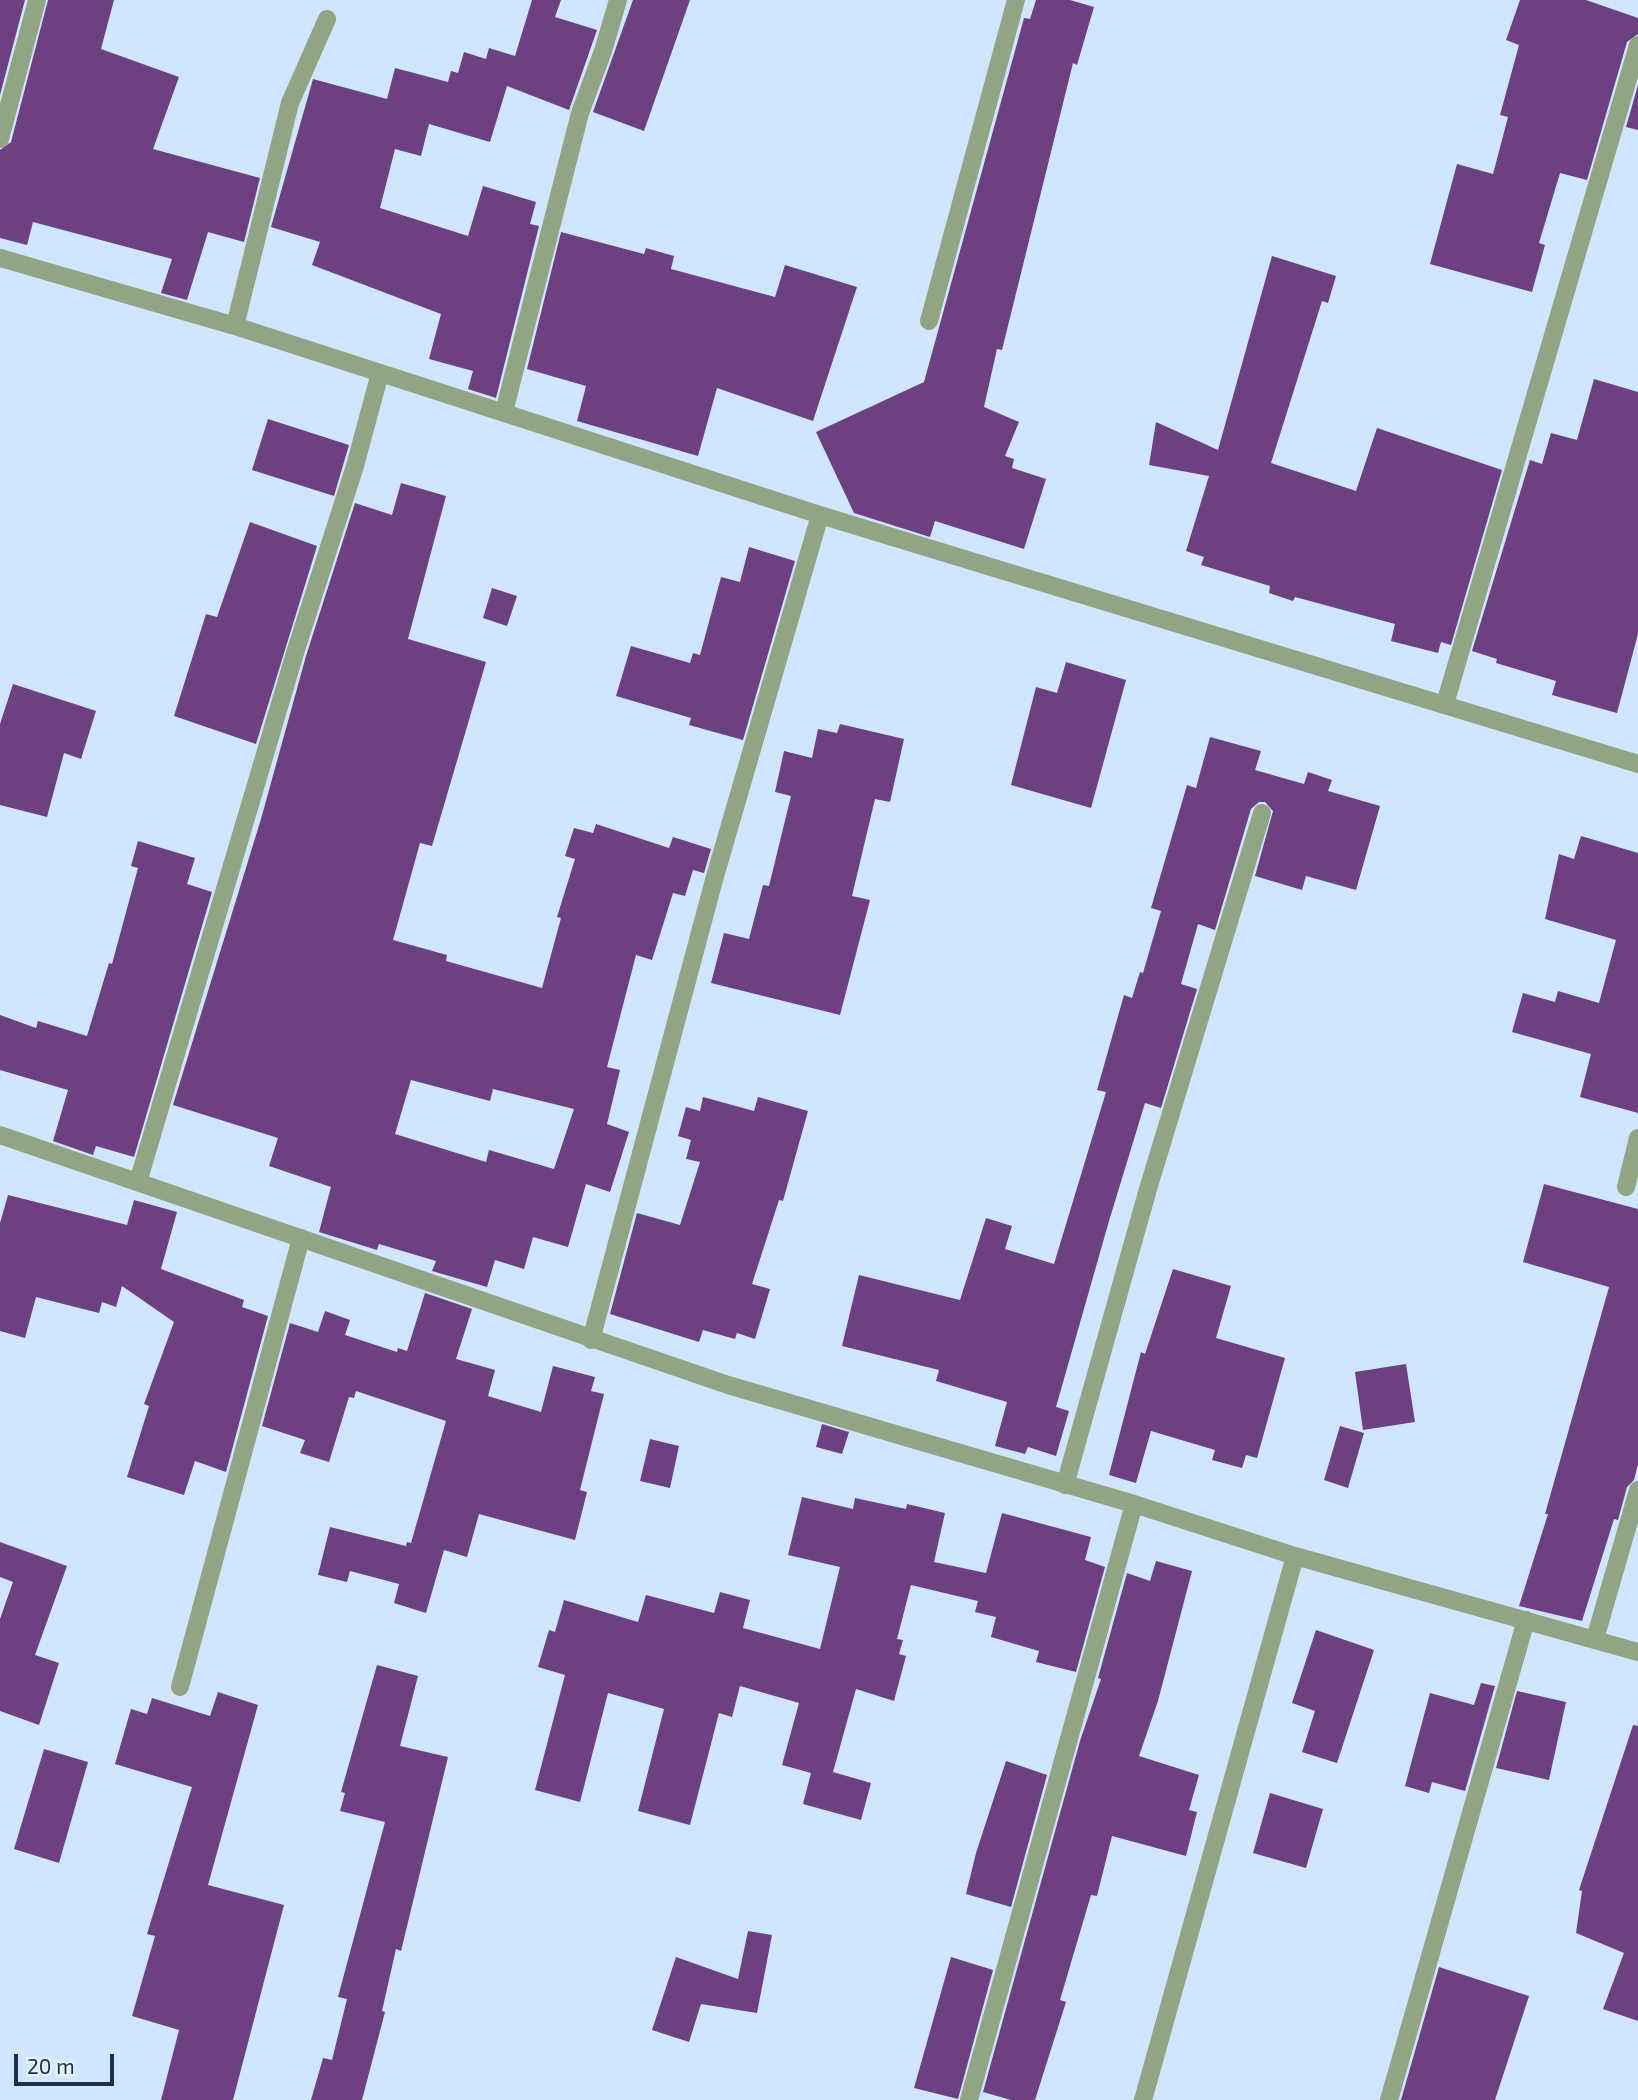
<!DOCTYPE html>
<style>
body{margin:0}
#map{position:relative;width:1638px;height:2100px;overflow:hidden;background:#d0e5fe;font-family:"Exo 2",sans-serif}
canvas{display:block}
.scale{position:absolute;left:14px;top:2054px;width:100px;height:32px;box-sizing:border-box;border:4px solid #1c3148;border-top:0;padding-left:9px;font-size:21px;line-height:24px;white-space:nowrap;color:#1c3148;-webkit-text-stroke:5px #e6f1fd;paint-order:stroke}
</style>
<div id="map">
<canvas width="1638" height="2100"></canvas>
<div class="scale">20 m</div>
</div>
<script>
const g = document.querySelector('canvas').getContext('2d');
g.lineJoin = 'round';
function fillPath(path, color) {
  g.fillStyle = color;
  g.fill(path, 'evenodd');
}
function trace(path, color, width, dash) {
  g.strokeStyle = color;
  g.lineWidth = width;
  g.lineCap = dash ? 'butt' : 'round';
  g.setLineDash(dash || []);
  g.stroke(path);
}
fillPath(new Path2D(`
 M 0,0 L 25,0 L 0,95 Z
 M 48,0 L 114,0 L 101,49 L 179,77 L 153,149 L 260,178 L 244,242 L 208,232 L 187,300 L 161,293 L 172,259 L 33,222 L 27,245 L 0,238 L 0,150 L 11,142 Z
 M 532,0 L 561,0 L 555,17 L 597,30 L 569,110 L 507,86 L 490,142 L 429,124 L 421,156 L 395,149 L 380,208 L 468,236 L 483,186 L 536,202 L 530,224 L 539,226 L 496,398 L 468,389 L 473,371 L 429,359 L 441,314 L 312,265 L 320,242 L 271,227 L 313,79 L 387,99 L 395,68 L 448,82 L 451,71 L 458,73 L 464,52 L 486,59 L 489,48 L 515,56 Z
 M 633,0 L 690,0 L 644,131 L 593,112 Z
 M 1036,0 L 1070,0 L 1094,7 L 1077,65 L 1073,63 L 1002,350 L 997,349 L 984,407 L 1019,422 L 1005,456 L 1014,459 L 1012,468 L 1046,479 L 1024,549 L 935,521 L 930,537 L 854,513 L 816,432 L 924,382 L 1024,18 L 1030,19 Z
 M 1520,0 L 1586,0 L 1638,18 L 1638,34 L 1627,42 L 1587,180 L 1560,173 L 1539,243 L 1545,245 L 1532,292 L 1430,264 L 1457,164 L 1493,174 L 1508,117 L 1500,115 L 1519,45 L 1506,40 Z
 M 1638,85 L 1638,130 L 1626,127 Z
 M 561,232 L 644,254 L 646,248 L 674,256 L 671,269 L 775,297 L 785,265 L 857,287 L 813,421 L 717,388 L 698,456 L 577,421 L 586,386 L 527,369 Z
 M 1272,256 L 1336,276 L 1328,303 L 1322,301 L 1271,463 L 1356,491 L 1377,428 L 1502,470 L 1451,645 L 1441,642 L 1438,653 L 1391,641 L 1395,624 L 1295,597 L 1293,601 L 1269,593 L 1270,586 L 1201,565 L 1204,557 L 1186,551 L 1209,476 L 1149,465 L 1156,422 L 1218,450 Z
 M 1594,379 L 1638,392 L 1638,634 L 1617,713 L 1552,695 L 1556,681 L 1496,663 L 1497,659 L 1472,651 L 1530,460 L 1542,464 L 1551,433 L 1577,440 Z
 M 268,419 L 349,445 L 334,496 L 252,470 Z
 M 401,483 L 446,496 L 408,639 L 486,662 L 432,846 L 420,843 L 393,940 L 447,955 L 446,961 L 542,988 L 561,918 L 557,917 L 575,859 L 565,856 L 574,828 L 593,833 L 596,824 L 669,848 L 673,837 L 711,849 L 704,873 L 693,870 L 685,896 L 673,893 L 652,960 L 636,955 L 607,1067 L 620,1070 L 607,1124 L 629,1132 L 610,1192 L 586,1184 L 568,1247 L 533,1237 L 524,1269 L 495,1260 L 487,1287 L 432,1271 L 436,1261 L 379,1244 L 377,1250 L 319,1232 L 331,1187 L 269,1166 L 278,1138 L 173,1105 L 261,819 L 306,656 L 355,503 L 392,515 ZM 411,1080 L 490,1101 L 493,1089 L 574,1109 L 554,1169 L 489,1150 L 486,1162 L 395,1134 Z
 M 250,522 L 317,546 L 256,744 L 174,716 L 206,614 L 217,617 Z
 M 749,547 L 795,561 L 743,740 L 689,725 L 691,718 L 616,696 L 631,646 L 690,663 L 693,653 L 700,655 L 721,577 L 740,582 Z
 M 492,588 L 517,596 L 507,626 L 483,618 Z
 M 1066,662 L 1126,680 L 1091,808 L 1011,785 L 1036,687 L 1057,693 Z
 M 13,684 L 96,711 L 81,759 L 64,753 L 47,817 L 0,805 L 0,724 Z
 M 840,724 L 904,739 L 890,802 L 875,799 L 852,896 L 870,900 L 840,1015 L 711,983 L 724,933 L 749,939 L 763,885 L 769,886 L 791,796 L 775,792 L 784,751 L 812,758 L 818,729 L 837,733 Z
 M 1210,737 L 1261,751 L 1255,770 L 1304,784 L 1308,772 L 1332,780 L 1328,791 L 1380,806 L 1356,890 L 1306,876 L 1302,890 L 1255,876 L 1273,811 L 1265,802 L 1259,802 L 1251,809 L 1215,930 L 1198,924 L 1181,984 L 1197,989 L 1161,1108 L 1145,1103 L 1109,1221 L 1056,1407 L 1069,1411 L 1056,1456 L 1028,1447 L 1025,1454 L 995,1446 L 1007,1402 L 936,1381 L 939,1370 L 842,1346 L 859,1275 L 960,1300 L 986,1218 L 1012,1226 L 1005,1249 L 1054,1264 L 1106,1092 L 1097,1090 L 1124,995 L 1132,998 L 1140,972 L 1143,973 L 1161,911 L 1151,908 L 1187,785 L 1196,788 Z
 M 1581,836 L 1638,853 L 1638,1113 L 1580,1097 L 1591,1054 L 1512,1032 L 1523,993 L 1555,1002 L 1558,991 L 1599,1003 L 1616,940 L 1545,919 L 1559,854 L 1574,859 Z
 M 138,841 L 195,858 L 187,884 L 212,892 L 134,1157 L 96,1146 L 93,1155 L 53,1141 L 68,1090 L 0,1070 L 0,1015 L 36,1028 L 38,1021 L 87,1036 L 109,963 L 112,964 L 138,868 L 131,866 Z
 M 703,1097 L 754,1111 L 758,1097 L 808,1111 L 783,1201 L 779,1200 L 752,1284 L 770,1289 L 755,1339 L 737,1333 L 735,1339 L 703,1330 L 699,1342 L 610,1314 L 637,1213 L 680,1225 L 700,1162 L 686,1159 L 691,1140 L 678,1136 L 686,1107 L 700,1111 Z
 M 1544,1184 L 1638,1209 L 1638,1464 L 1634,1480 L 1627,1487 L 1618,1520 L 1614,1519 L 1582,1621 L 1519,1606 L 1548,1514 L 1545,1514 L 1609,1287 L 1523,1262 Z
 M 8,1195 L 127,1225 L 134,1200 L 177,1212 L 161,1269 L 244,1300 L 242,1307 L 268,1316 L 226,1472 L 195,1461 L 184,1495 L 127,1477 L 149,1406 L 144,1404 L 174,1322 L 122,1286 L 116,1307 L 102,1302 L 99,1313 L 36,1297 L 25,1338 L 0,1331 L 0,1223 Z
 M 1173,1269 L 1231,1286 L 1216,1338 L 1285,1358 L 1257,1458 L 1246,1455 L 1242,1468 L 1212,1460 L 1215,1450 L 1151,1431 L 1136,1483 L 1109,1475 L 1141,1352 L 1145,1354 Z
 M 425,1293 L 472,1309 L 456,1359 L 495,1370 L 488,1396 L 541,1412 L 553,1366 L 595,1377 L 591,1391 L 604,1394 L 580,1490 L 587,1492 L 575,1540 L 479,1514 L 467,1557 L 444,1550 L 426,1613 L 394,1603 L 399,1584 L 350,1571 L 347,1582 L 318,1575 L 330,1527 L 406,1546 L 407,1542 L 411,1543 L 446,1421 L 356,1391 L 354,1398 L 349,1397 L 329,1462 L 300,1453 L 305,1440 L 262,1426 L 290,1323 L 318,1332 L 325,1311 L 350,1320 L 345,1335 L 397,1352 L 398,1348 L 407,1351 Z
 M 1406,1364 L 1415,1422 L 1363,1430 L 1355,1372 Z
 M 822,1424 L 849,1432 L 842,1454 L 816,1447 Z
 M 1340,1426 L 1364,1433 L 1348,1488 L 1324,1480 Z
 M 650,1439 L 679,1446 L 670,1488 L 640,1481 Z
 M 802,1497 L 853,1509 L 855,1498 L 906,1509 L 907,1504 L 945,1513 L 934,1562 L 986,1573 L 1002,1513 L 1091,1537 L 1085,1560 L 1105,1567 L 1076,1672 L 1036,1662 L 1039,1651 L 991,1637 L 996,1617 L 975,1612 L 978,1601 L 911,1585 L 897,1639 L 903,1640 L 899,1654 L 906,1656 L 894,1701 L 856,1689 L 833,1772 L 871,1783 L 861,1820 L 803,1804 L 811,1773 L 782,1765 L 799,1703 L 740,1686 L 732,1717 L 719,1713 L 690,1825 L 638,1811 L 664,1709 L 608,1693 L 580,1802 L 535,1790 L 565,1675 L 538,1667 L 549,1630 L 555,1632 L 564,1600 L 638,1622 L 646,1595 L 714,1613 L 720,1592 L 750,1600 L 743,1628 L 820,1649 L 840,1567 L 788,1555 Z
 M 0,1542 L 67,1566 L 35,1655 L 59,1663 L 39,1725 L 0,1711 L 0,1619 L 13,1582 L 0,1577 Z
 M 1156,1561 L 1192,1571 L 1158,1701 L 1139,1756 L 1199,1775 L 1189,1810 L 1197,1812 L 1186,1856 L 1112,1836 L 1097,1896 L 1091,1895 L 1060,2000 L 1066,2002 L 1035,2100 L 1011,2100 L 983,2092 L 1080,1741 L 1101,1679 L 1098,1678 L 1127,1573 L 1150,1581 Z
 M 1316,1630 L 1374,1650 L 1337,1763 L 1302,1752 L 1315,1711 L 1292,1703 Z
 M 377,1665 L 418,1676 L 400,1746 L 448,1757 L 401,1951 L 396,1949 L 382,2011 L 385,2012 L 362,2100 L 311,2100 L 323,2058 L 332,2060 L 347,1999 L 338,1997 L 385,1822 L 340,1811 L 345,1793 L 341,1792 Z
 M 1481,1683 L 1495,1686 L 1465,1791 L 1432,1782 L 1429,1793 L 1405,1786 L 1430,1693 L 1474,1705 Z
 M 1517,1691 L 1566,1702 L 1549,1780 L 1496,1768 Z
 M 218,1692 L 258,1705 L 208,1885 L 284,1905 L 233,2100 L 161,2100 L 179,2030 L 132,2016 L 155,1936 L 147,1934 L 192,1787 L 115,1764 L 131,1709 L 147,1714 L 152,1698 L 210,1716 Z
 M 1633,1725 L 1638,1726 L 1638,2021 L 1603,2009 L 1624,1953 L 1576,1933 L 1582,1891 L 1579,1890 Z
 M 44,1749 L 88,1762 L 59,1863 L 14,1849 Z
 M 1006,1761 L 1047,1775 L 1011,1907 L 966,1894 L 976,1853 Z
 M 1270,1793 L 1323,1809 L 1306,1868 L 1253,1853 Z
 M 748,1931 L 772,1935 L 757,2013 L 701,2004 L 689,2042 L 652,2030 L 676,1957 L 738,1979 Z
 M 951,1957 L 993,1970 L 958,2099 L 914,2088 Z
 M 1439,1967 L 1529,1996 L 1495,2100 L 1401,2100 Z`), '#6c4081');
trace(new Path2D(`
 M 0,139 L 37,0
 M 0,258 L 235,326 L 820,515 L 1638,764
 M 929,321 L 1016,0
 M 235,326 L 290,103 L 327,19
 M 504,412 L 580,113 L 603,51 L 618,0
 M 1445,704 L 1638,45
 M 0,1135 L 728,1385 L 1134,1504 L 1295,1556 L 1638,1652
 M 138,1182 L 295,653 L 355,466 L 380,373
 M 1626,1187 L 1638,1138
 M 591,1340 L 714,880 L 820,515
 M 1065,1485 L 1148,1189 L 1262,813
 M 1595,1639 L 1638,1490
 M 180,1687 L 301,1238
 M 969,2100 L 1134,1504
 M 1143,2100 L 1295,1556
 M 1389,2100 L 1526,1620`), '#91a484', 18);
</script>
